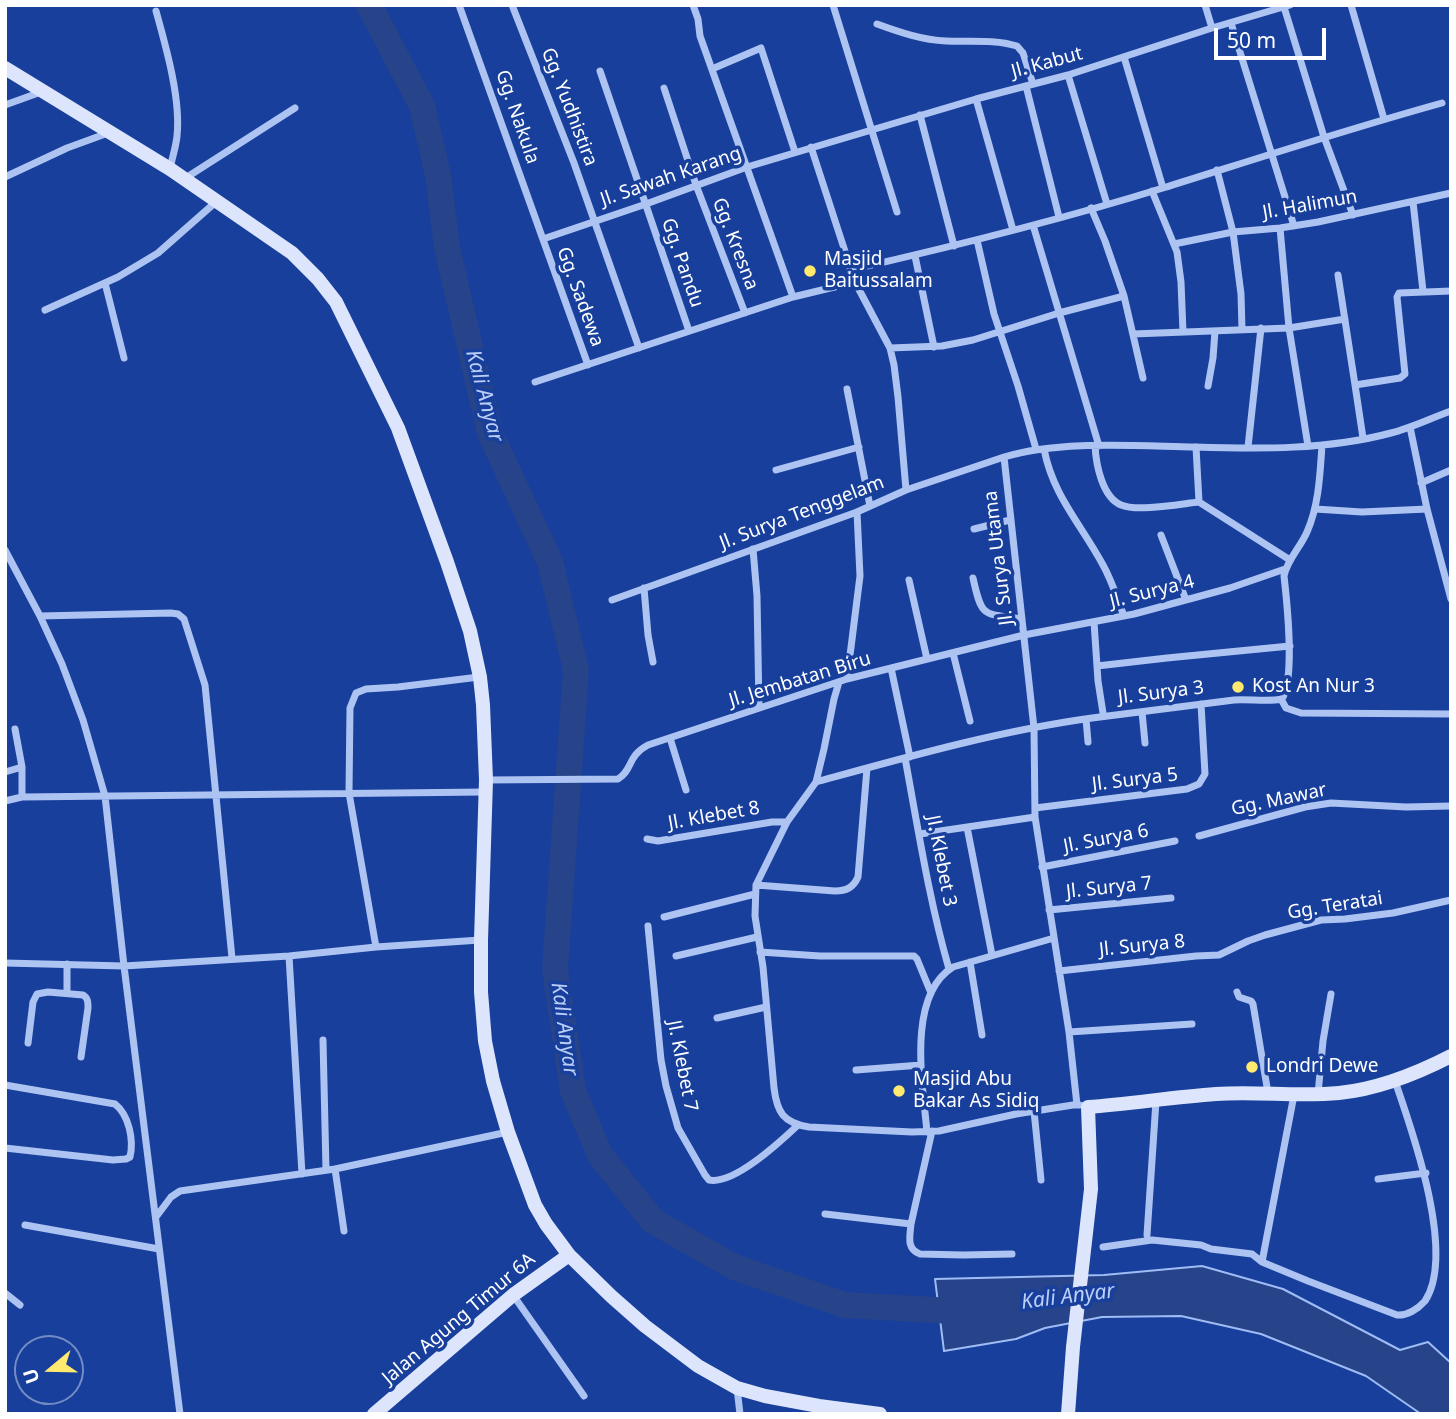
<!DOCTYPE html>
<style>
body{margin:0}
#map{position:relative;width:1456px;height:1419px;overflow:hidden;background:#173f9b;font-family:"Noto Sans",sans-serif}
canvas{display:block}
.frame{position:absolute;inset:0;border:7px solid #fff;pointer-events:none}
.north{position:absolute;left:14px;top:1335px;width:70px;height:70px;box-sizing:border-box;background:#173f9b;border:2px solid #748cc3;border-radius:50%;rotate:251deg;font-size:19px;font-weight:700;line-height:28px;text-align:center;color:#fff}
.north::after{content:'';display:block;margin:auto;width:24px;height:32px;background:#ffe96e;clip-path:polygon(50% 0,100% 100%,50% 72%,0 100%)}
.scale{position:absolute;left:1214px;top:28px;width:112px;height:32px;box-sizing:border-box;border:4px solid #fff;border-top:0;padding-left:9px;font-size:21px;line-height:24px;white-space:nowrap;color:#fff;-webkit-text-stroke:5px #173f9b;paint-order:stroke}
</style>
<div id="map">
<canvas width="1456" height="1419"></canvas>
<div class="frame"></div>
<div class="north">U</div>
<div class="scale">50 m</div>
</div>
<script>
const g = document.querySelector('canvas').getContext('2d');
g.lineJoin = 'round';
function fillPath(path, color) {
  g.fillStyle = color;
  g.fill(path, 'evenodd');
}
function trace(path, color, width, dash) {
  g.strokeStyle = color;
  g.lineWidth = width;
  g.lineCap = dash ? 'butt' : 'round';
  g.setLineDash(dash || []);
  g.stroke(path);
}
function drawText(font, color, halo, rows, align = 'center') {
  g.font = font + ' "Noto Sans",sans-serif';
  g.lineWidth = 7;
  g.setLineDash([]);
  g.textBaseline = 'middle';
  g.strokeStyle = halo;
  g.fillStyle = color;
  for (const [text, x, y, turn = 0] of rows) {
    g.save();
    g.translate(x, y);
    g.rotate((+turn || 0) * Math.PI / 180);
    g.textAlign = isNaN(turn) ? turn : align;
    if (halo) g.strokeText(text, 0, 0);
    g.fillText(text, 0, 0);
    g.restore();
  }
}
const water = new Path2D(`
 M 1202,1266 L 1283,1289 L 1400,1350 L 1428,1342 L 1451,1363 L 1451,1414 L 1421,1414 L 1366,1376 L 1261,1334 L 1181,1316 L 1102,1317 L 1045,1328 L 1016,1339 L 944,1351 L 935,1279 L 1104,1275 Z`);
fillPath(water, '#27448a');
trace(water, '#a0bcf4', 2);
trace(new Path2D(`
 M 369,5 L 422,106 L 438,175 L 447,248 L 490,433 L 550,562 L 576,670 L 555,969 L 573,1091 L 600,1155 L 653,1221 L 734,1267 L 845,1305 L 952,1311 L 974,1309`), '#27448a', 26);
trace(new Path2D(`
 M 459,5 L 588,365
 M 512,5 L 574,163 L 639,348
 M 693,5 L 698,19 L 700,36 L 793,297
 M 833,5 L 897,212
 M 1205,5 L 1212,28
 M 1351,5 L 1384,119
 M 1284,7 L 1324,137 L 1353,215
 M 156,11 C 166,47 181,99 177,136 C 176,147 172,158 170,169
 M 1231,23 L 1294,226
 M 877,24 C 899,32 922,40 946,41 C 970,42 994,39 1017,46 L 1023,53 L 1033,84
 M 1124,57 L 1163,188
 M 712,69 L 761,48 L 795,152
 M 600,71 L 689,331
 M 1068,75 L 1107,204
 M 1026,86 L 1059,217
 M 664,88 L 696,185 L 745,313
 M 976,99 L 1013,230
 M 5,105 L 41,92
 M 920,115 L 954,246
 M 811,147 L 855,282 L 890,348 L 894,365 L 898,397 L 906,490
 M 1217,170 L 1233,232 L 1241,294 L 1242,329
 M 5,177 L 67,148 L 108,133
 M 184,179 L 295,108
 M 1152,191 L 1177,252 L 1181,282 L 1183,332
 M 1413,202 L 1423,291
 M 1091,208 L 1105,241 L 1124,296 L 1143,378
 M 1033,225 L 1099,446
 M 1280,228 L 1289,328 L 1308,446
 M 543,239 L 646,204 L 747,167 L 976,99 L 1068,75 L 1212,28 L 1290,5
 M 977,240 L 994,314 L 1018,386 L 1036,449
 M 1174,244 L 1233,232 L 1280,228 L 1318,222 L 1451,193
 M 915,256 L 934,347
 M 850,270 C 955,246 1060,220 1163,188 C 1256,159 1348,129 1442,103
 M 1338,275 L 1355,385 L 1400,378 L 1405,374 L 1397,297 L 1399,293 L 1451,291
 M 105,283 L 124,358
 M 45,310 L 118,277 L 158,253 L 217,201
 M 1133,334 L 1289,328 L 1345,319
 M 890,348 L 942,346 L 973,340 L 1059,313 L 1124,296
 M 535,382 L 793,297 L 855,282
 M 1355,385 L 1363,438
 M 1208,386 L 1213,358 L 1215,331
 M 847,389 L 870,506
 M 1410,427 L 1427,509 L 1451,599
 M 1095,446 C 1096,464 1102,497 1121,505 C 1137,512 1180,504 1199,502
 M 1196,447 L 1199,502
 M 1248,447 L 1261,328
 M 1044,449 C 1053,496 1081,524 1103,565 C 1112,581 1117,598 1124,616
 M 776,470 L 859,447
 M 1421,483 L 1451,470
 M 1199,502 L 1290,560
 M 1315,509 L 1362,512 L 1427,509
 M 974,529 L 1010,520
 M 1161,535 L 1186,600
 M 753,549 L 757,596 L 759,708
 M 5,550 L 40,616 L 62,664 L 83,720 L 105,796 L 124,966 L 180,1414
 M 973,578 C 982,619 983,613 1022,619
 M 909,580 L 927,659
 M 644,588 L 648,635 L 653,662
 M 612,600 L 857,512 L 906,490 L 1004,457
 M 40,616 L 171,613 L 178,614 L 184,619 L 205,685 L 232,958
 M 1094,622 L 1098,681 L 1103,713
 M 953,653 L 970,721
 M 1097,666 L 1167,658 L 1290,646
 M 891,668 L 910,757
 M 847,679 L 860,576 L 857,512
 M 839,682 L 834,699 L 824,749 L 816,782 L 787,822 L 756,885 L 755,916 L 763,967 L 774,1088 C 777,1112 783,1123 809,1127 L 912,1132 L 939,1131 L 1016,1114 L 1073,1105 L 1080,1105
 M 1281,699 L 1286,708 L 1301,713 L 1451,714
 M 1142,712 L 1145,743
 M 1086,719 L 1088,742
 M 15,729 L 22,767 L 22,797
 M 670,738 L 686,790
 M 905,758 C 918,828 929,900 949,969
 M 5,772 L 22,767
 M 486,780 L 618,779 C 633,770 627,756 648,745 L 847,679 L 1024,635 L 1134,614 L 1230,588 L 1285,569
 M 816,782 C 907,757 998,731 1092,718 C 1139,712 1187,706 1234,700 C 1249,699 1270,702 1282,699 C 1295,679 1287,602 1284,576 C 1287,560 1300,548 1307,532 C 1319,505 1320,474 1322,445
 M 5,801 L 22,797 L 485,792
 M 1035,808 L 1187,789 L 1199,784 L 1205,774 L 1201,704
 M 967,827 L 992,955
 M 920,834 L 1035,817
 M 1199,836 L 1305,807 L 1331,803 L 1406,807 L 1451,806
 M 647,839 L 658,841 L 772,822 L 787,822
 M 1042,867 L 1175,841
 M 756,885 L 835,891 C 846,891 853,888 858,877 L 867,768
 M 1049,910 L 1171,898
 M 664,917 L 755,894
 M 648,926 L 661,1060 L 666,1086 L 678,1128 L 705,1175 L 709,1180 C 734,1185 780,1142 798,1125
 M 376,947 L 349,793 L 350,708 L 356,693 L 366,689 L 398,687 L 479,677
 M 760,952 L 820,956 L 914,956 L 917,959 L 931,993
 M 289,956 L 302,1174
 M 676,956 L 757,937
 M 970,962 L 982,1035
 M 5,963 L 124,966 L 289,956 L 376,947 L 480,940
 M 67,964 L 67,993
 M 1059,971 L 1196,956 L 1219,955 L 1248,941 L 1265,935 L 1321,920 L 1345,919 L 1393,913 L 1451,900
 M 1237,992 L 1239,997 L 1251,1001 L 1253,1004 L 1268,1093
 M 717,1018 L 766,1007
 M 1069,1032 L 1192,1024
 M 323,1040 L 326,1170
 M 28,1043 L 33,1002 L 37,994 L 48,992 L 83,995 C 88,998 88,1002 88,1008 L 81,1057
 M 856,1070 L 921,1065
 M 5,1085 L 115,1104 C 129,1115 134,1140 130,1157 L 126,1159 L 113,1160 L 5,1148
 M 1318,1094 L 1323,1041 L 1331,994
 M 1077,1105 L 1069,1032 L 1035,817 L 1034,728 L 1004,457 C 1060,440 1136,446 1195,447 C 1260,449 1327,450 1391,433 C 1411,428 1431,418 1451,411
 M 1034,1111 L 1041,1180
 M 932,1131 L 911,1224 C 910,1236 906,1249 920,1254 L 963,1255 L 1012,1254
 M 927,1132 C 923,1086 906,996 953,967 L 1054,938
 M 335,1169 L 344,1231
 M 1378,1179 L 1426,1173
 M 825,1214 L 911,1224
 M 156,1217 L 171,1197 L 180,1191 L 335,1169 L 508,1132
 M 25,1225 L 159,1249
 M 1147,1235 L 1156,1101
 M 1103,1247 L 1152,1240 L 1201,1245 L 1211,1249 L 1252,1254 L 1262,1262 L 1308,1281 L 1397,1315 C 1407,1316 1418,1309 1425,1301 C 1456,1254 1413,1133 1395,1081
 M 1262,1262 L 1294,1095
 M 5,1293 L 20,1305
 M 513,1295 L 584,1396
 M 737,1388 L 740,1414`), '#adc3f2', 7);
trace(new Path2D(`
 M 5,68 L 170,169 L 292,253 L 318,279 L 336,302 L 398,428 L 447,562 L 470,631 L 480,677 L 483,705 L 486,780 L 481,940 L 481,992 L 485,1041 L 493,1081 L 508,1132 L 535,1205 L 546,1224 L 569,1255 L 611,1296 L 645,1326 L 698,1366 L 737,1388 L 765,1396 L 819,1406 L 880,1414
 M 374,1414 L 513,1295 L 569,1255
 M 1068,1414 L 1073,1347 L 1091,1189 L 1088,1107 C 1130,1104 1173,1097 1216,1094 C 1257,1091 1298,1097 1339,1093 C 1379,1089 1416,1074 1451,1056`), '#dce5fc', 14);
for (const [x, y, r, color] of [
 [810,271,7,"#ffe96e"],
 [1238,687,7,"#ffe96e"],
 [1252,1067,7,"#ffe96e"],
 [899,1091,7,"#ffe96e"]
]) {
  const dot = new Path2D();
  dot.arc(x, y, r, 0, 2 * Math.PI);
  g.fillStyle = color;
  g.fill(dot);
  trace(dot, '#173f9b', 2.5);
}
drawText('19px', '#fff', '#173f9b', [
 ["Jl. Kabut",1047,63,-15],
 ["Gg. Yudhistira",569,107,69],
 ["Gg. Nakula",517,117,71],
 ["Jl. Sawah Karang",671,177,-19],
 ["Jl. Halimun",1310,205,-10],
 ["Gg. Kresna",735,244,69],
 ["Gg. Pandu",682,263,71],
 ["Gg. Sadewa",580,297,70],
 ["Jl. Surya Tenggelam",802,513,-21],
 ["Jl. Surya Utama",999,558,-97],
 ["Jl. Surya 4",1152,592,-14],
 ["Jl. Jembatan Biru",800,680,-17],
 ["Jl. Surya 3",1161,693,-7],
 ["Jl. Surya 5",1135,780,-7],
 ["Gg. Mawar",1279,800,-12],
 ["Jl. Klebet 8",714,816,-10],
 ["Jl. Surya 6",1106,839,-11],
 ["Jl. Klebet 3",941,861,79],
 ["Jl. Surya 7",1109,888,-6],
 ["Gg. Teratai",1335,906,-9],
 ["Jl. Surya 8",1142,946,-6],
 ["Jl. Klebet 7",682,1066,79],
 ["Jalan Agung Timur 6A",459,1319,-40]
]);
drawText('19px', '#fff', '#173f9b', [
 ["Masjid",824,260],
 ["Baitussalam",824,282],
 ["Kost An Nur 3",1252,687],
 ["Londri Dewe",1266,1067],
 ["Masjid Abu",913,1080],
 ["Bakar As Sidiq",913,1102]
], 'left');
drawText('italic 21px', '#bacef8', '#173f9b', [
 ["Kali Anyar",484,396,75],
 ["Kali Anyar",564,1029,82],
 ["Kali Anyar",1068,1297,-7]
]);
</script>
